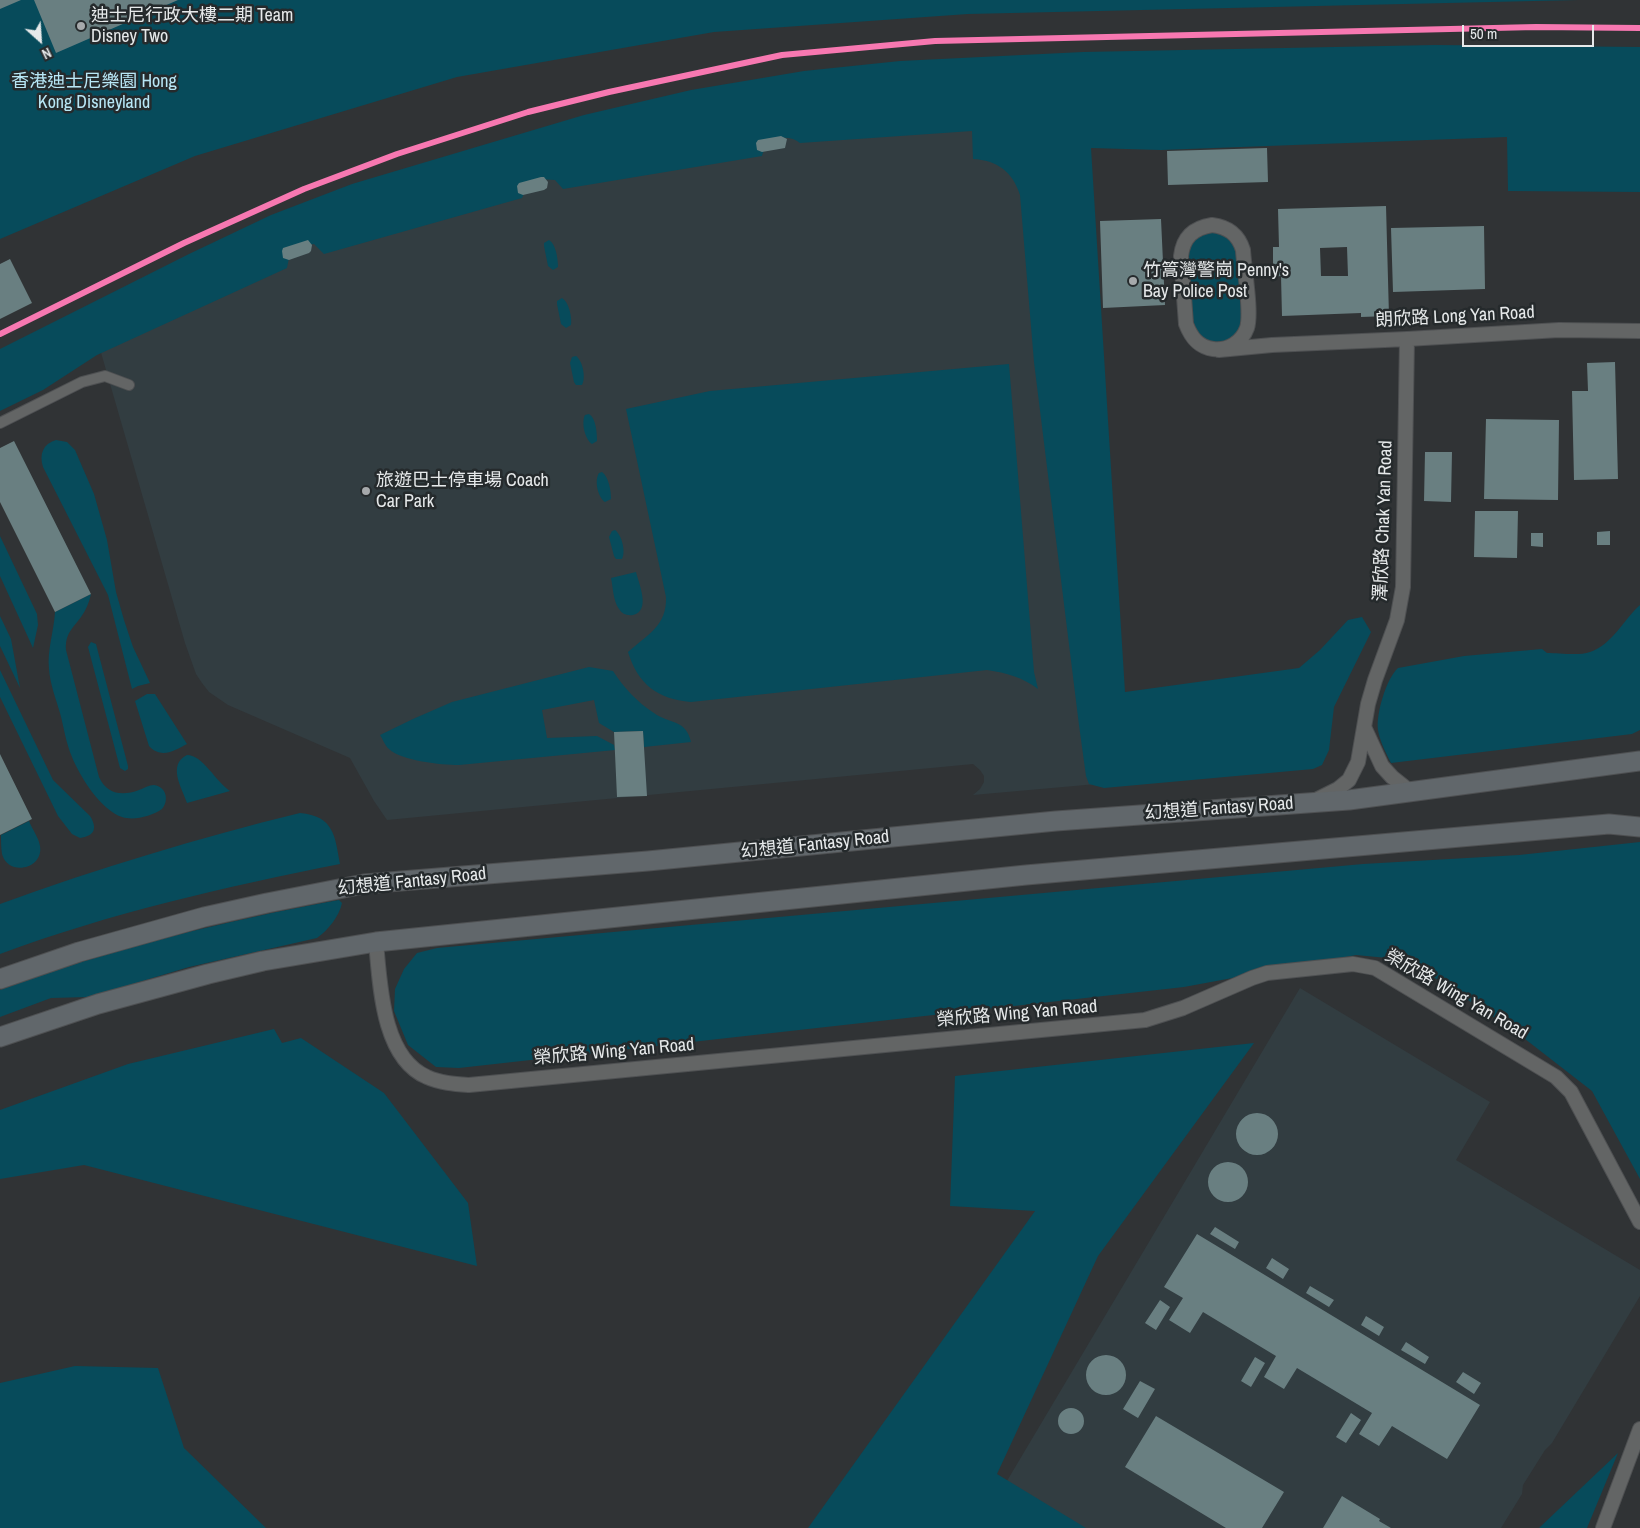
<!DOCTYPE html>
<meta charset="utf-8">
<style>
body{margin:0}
#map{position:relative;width:1640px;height:1528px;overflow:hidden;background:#303335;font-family:"Archivo Narrow",sans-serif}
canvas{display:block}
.north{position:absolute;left:15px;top:15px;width:50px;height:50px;-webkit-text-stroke:4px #252a2c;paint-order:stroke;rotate:154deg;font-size:14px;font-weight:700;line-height:20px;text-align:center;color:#e6e9ea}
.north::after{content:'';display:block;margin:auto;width:18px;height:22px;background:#e6e9ea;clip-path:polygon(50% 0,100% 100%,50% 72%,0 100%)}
.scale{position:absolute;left:1462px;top:25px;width:132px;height:22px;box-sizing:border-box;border:2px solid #e6e9ea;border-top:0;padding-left:6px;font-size:15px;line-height:18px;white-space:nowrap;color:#e6e9ea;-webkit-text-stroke:4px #252a2c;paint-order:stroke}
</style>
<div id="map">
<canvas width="1640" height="1528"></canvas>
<div class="north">N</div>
<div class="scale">50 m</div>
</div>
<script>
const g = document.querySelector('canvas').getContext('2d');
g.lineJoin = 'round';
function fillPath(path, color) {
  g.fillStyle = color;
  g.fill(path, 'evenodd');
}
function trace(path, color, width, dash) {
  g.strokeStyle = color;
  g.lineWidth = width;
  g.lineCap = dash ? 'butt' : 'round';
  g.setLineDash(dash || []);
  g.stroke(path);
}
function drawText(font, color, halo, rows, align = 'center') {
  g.font = font + ' "Archivo Narrow","Noto Sans TC",sans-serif';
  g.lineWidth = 5;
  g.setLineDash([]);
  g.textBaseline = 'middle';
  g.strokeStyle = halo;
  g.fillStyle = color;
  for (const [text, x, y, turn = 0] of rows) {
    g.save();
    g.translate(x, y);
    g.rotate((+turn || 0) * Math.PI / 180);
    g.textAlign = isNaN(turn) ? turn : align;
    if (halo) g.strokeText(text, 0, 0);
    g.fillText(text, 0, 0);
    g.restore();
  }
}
fillPath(new Path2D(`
 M 1033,94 L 1108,783 L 973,795 L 980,789 L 984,782 L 984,776 L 980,770 L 973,764 L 387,820 L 374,801 L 350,758 L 228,705 L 209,692 L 202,683 L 196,674 L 185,643 L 91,318 L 356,201 Z
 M 1300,988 L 1490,1102 L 1456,1160 L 1640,1270 L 1640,1296 L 1552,1443 L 1545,1450 L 1523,1485 L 1522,1494 L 1501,1528 L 979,1528 Z`), '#323d41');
fillPath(new Path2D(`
 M 0,0 L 1578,0 L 968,14 L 714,32 L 457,77 L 195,156 L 0,239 Z
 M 1435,45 L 1640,47 L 1640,192 L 1508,191 L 1507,137 L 1161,150 L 1091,148 L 1125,692 L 1299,668 L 1320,650 L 1348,620 L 1362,617 L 1371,632 L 1334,707 L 1329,750 L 1322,765 L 1313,769 L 1104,788 L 1089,784 L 1086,776 L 1079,725 L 1034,362 L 1020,195 C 1013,172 997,160 973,159 L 972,131 L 800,143 C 792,136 775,136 768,144 C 765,147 763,152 762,156 L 563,189 L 555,180 L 540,179 L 527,187 L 522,198 L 324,254 L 314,244 L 300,246 L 290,253 L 287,268 L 97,355 L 43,390 L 0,411 L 0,349 L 189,254 L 271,215 L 352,184 L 584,115 L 691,90 L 804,71 L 900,61 L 1083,52 Z
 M 1219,230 L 1236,244 C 1238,261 1239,277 1241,294 C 1242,301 1244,309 1243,317 C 1242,338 1216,353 1200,336 C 1189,325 1183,252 1191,240 C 1197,231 1210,231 1219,230 Z
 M 549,240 C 556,244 558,259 558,267 L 553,270 L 548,266 L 544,246 L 544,243 Z
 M 562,298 C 569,302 572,317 571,325 L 566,328 L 561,324 L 557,304 L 557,301 Z
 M 576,356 C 583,361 586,378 582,385 L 576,385 L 574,382 L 570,363 L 572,357 Z
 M 1009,364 L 1034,672 L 1038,689 C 1022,677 1007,673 987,670 L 691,702 C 657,699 638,684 628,652 C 647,635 667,626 666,597 L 626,409 L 710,391 Z
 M 589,414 C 596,418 597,433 597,441 L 592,444 C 585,439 581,423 585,415 Z
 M 56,440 L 67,442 L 75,450 L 94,494 L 107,540 L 116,592 L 124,620 L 133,647 L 150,683 L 138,686 L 132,689 L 108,595 L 43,467 C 39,454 43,444 56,440 Z
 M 602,472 C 609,477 611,491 611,499 L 605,502 C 598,497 594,481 599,473 Z
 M 615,530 C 622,535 626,552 622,559 L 616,559 L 614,556 L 609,537 L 612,531 Z
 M 0,536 L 37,614 L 38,625 L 33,648 L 0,576 Z
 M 636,572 C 639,584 651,611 633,615 C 627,616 622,614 619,609 C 613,601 613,587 611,578 Z
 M 91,594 C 89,603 86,610 81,617 C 72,629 65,634 66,650 L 99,777 C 107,795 123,796 139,790 C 144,788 149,785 154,785 C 167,787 169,801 162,809 C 152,816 134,821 122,817 C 101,810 80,777 72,757 C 66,743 64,728 60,713 C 56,699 50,684 49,669 C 47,650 54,631 55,612 Z
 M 1640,605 L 1640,730 L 1632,734 L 1391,763 C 1386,753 1380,742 1378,730 C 1376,714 1386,679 1398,668 L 1464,656 L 1542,649 L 1547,653 C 1559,653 1579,656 1590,652 C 1612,645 1624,619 1640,605 Z
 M 0,616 L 11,639 L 20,688 L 0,646 Z
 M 91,642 L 96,644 L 128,766 L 128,769 L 125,771 L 120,768 L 88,647 Z
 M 589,667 L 613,671 C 624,688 637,702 654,713 C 669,724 686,719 691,742 L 644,747 L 643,731 L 614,732 L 599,723 L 594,700 L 542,710 L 547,738 L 597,736 L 614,745 L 615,750 L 459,765 C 441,765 402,761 389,749 C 385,746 383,739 380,735 L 413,719 L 452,702 Z
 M 0,670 L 53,780 L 90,816 C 98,829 94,836 80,838 L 72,834 L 58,816 L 0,697 Z
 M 147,694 L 155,694 L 187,744 C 174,751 161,759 149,746 L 135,701 Z
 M 187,755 C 203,755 216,782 230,791 L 187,803 C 182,788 167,765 187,755 Z
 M 300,813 C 334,816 335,836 340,864 C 225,887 110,913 0,954 L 0,904 C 99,868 198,838 300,813 Z
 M 29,821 C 32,829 39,838 40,846 C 44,869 8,877 2,854 C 1,848 1,841 1,835 Z
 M 1640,842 L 1640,1179 L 1592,1091 L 1516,1032 L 1408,960 L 1356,955 L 1184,987 L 459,1068 L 436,1067 L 408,1045 L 394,1011 L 395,989 L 404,969 L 417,953 L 437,948 L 1363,864 L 1519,855 Z
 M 339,900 L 342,903 C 339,917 328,930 317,938 L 189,967 L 89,997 L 51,998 L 0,1017 L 0,990 C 110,949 223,921 339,900 Z
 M 274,1029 L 282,1043 L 301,1038 L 384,1093 L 468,1203 L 477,1266 L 84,1165 L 0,1179 L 0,1110 L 128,1064 Z
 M 1254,1043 L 1098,1256 L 997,1474 L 1086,1528 L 808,1528 L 1035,1211 L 950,1206 L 955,1076 Z
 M 75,1366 L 158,1368 L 184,1448 L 266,1528 L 0,1528 L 0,1383 Z
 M 1618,1453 L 1587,1528 L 1539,1528 Z`), '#074b5b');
fillPath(new Path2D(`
 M 0,0 L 21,0 L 0,9 Z
 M 34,0 L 178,0 L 56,53 Z
 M 781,136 L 787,139 L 785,148 L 762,152 L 757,150 L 756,143 L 758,140 Z
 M 1267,148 L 1268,182 L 1168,185 L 1167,151 Z
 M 541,177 L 544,177 L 548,182 L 547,188 L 544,190 L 523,195 L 518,193 L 517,186 L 519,183 Z
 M 1386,206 L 1389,316 L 1361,317 L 1361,313 L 1282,316 L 1281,276 L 1273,277 L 1273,247 L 1279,247 L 1278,209 ZM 1347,247 L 1348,276 L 1321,276 L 1320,248 Z
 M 1161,219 L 1165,305 L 1103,308 L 1100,221 Z
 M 1484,226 L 1485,289 L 1393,292 L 1391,228 Z
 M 308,240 L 312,245 L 311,251 L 309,253 L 289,260 L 283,258 L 282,251 L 283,248 Z
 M 10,259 L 32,303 L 0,319 L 0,264 Z
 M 1615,362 L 1618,479 L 1574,480 L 1572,391 L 1588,391 L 1587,363 Z
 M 1486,419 L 1559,420 L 1558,500 L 1484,499 Z
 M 14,441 L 91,594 L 55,612 L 0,502 L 0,448 Z
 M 1425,452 L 1452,452 L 1451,502 L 1424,501 Z
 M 1475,511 L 1518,511 L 1517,558 L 1474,557 Z
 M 1610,531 L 1610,545 L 1597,545 L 1597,532 Z
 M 1531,533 L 1543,533 L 1543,547 L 1531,546 Z
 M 643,731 L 647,796 L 617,797 L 614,732 Z
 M 0,754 L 32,819 L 0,835 Z
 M1236 1134a21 21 0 1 1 42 0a21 21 0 1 1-42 0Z
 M1208 1182a20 20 0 1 1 40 0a20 20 0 1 1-40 0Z
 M 1215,1227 L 1239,1242 L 1235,1249 L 1210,1234 Z
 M 1197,1234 L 1480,1405 L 1447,1459 L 1392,1426 L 1379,1446 L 1359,1434 L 1372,1413 L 1297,1368 L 1284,1389 L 1264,1377 L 1276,1356 L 1203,1312 L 1190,1333 L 1169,1320 L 1183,1298 L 1164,1287 Z
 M 1272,1258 L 1289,1269 L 1283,1279 L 1266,1268 Z
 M 1310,1286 L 1334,1300 L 1329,1307 L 1306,1293 Z
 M 1160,1300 L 1170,1307 L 1156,1330 L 1145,1323 Z
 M 1366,1316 L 1384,1327 L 1379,1336 L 1361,1325 Z
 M 1406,1342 L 1429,1357 L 1425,1364 L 1401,1350 Z
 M1086 1375a20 20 0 1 1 40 0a20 20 0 1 1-40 0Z
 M 1255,1357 L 1265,1363 L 1251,1387 L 1241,1381 Z
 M 1463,1372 L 1481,1383 L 1474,1394 L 1456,1382 Z
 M 1140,1381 L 1155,1389 L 1138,1418 L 1123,1409 Z
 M1058 1421a13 13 0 1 1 26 0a13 13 0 1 1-26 0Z
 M 1351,1413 L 1361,1420 L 1346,1443 L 1336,1437 Z
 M 1156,1416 L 1284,1492 L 1262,1528 L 1226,1528 L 1125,1467 Z
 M 1342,1496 L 1380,1519 L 1379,1521 L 1391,1528 L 1323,1528 Z`), '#697f81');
const pedestrian = new Path2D(`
 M 0,423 L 82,382 L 105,376 L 129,385`);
const minor = new Path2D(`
 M 1212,225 C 1228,227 1238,234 1243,250 C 1244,268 1252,313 1247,328 C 1242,342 1228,351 1213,349 C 1198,347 1191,337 1186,324 L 1181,256 C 1183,238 1193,228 1212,225 Z
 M 1219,350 L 1272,345 L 1407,339 L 1559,330 L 1640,331
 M 1365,729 L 1382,766 L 1392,777 L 1412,793
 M 1318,799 L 1338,789 L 1349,780 L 1358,762 L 1368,704 L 1375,680 L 1397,620 L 1403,587 L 1407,339
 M 376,942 C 380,984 382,1058 427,1077 C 440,1083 455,1084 469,1085 L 1145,1020 L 1183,1008 L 1252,978 L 1267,973 L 1353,964 L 1375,968 L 1556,1077 L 1571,1092 L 1640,1222
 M 1603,1528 L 1640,1429`);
const secondary = new Path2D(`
 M 0,979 L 79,952 L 204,917 L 267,903 L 364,884 L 648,861 L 1056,821 L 1349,800 L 1640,761
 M 0,1037 L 98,1004 L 208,974 L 263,961 L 376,942 L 1026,875 L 1609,824 L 1640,827`);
trace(pedestrian, '#4e5052', 12);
trace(minor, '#4e5052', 16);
trace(secondary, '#4e5052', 21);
trace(pedestrian, '#636565', 10);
trace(minor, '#636565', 14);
trace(secondary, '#61676b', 19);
trace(new Path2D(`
 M 0,334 L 184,243 L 304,189 L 397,154 L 528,112 L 609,92 L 782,55 L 935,41 L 1536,27 L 1640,28`), '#f778b1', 6);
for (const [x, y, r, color] of [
 [81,26,5,"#a6a9ab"],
 [1133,281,5,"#a6a9ab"],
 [366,491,5,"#a6a9ab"]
]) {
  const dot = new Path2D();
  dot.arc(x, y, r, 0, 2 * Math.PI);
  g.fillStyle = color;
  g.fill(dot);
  trace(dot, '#252a2c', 2);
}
drawText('18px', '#e6e9ea', '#252a2c', [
 ["迪士尼行政大樓二期 Team",91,16],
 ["Disney Two",91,37],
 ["竹篙灣警崗 Penny's",1143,271],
 ["Bay Police Post",1143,292],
 ["旅遊巴士停車場 Coach",376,481],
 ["Car Park",376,502]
], 'left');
drawText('18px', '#b8e7f6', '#252a2c', [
 ["香港迪士尼樂園 Hong",94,82],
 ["Kong Disneyland",94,103]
]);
drawText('18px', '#e6e9ea', '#252a2c', [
 ["朗欣路 Long Yan Road",1455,317,-3],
 ["澤欣路 Chak Yan Road",1384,521,-88],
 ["幻想道 Fantasy Road",1219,809,-4],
 ["幻想道 Fantasy Road",815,845,-6],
 ["幻想道 Fantasy Road",412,882,-6],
 ["榮欣路 Wing Yan Road",1456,995,30],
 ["榮欣路 Wing Yan Road",1017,1014,-5],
 ["榮欣路 Wing Yan Road",614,1052,-5]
]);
</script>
